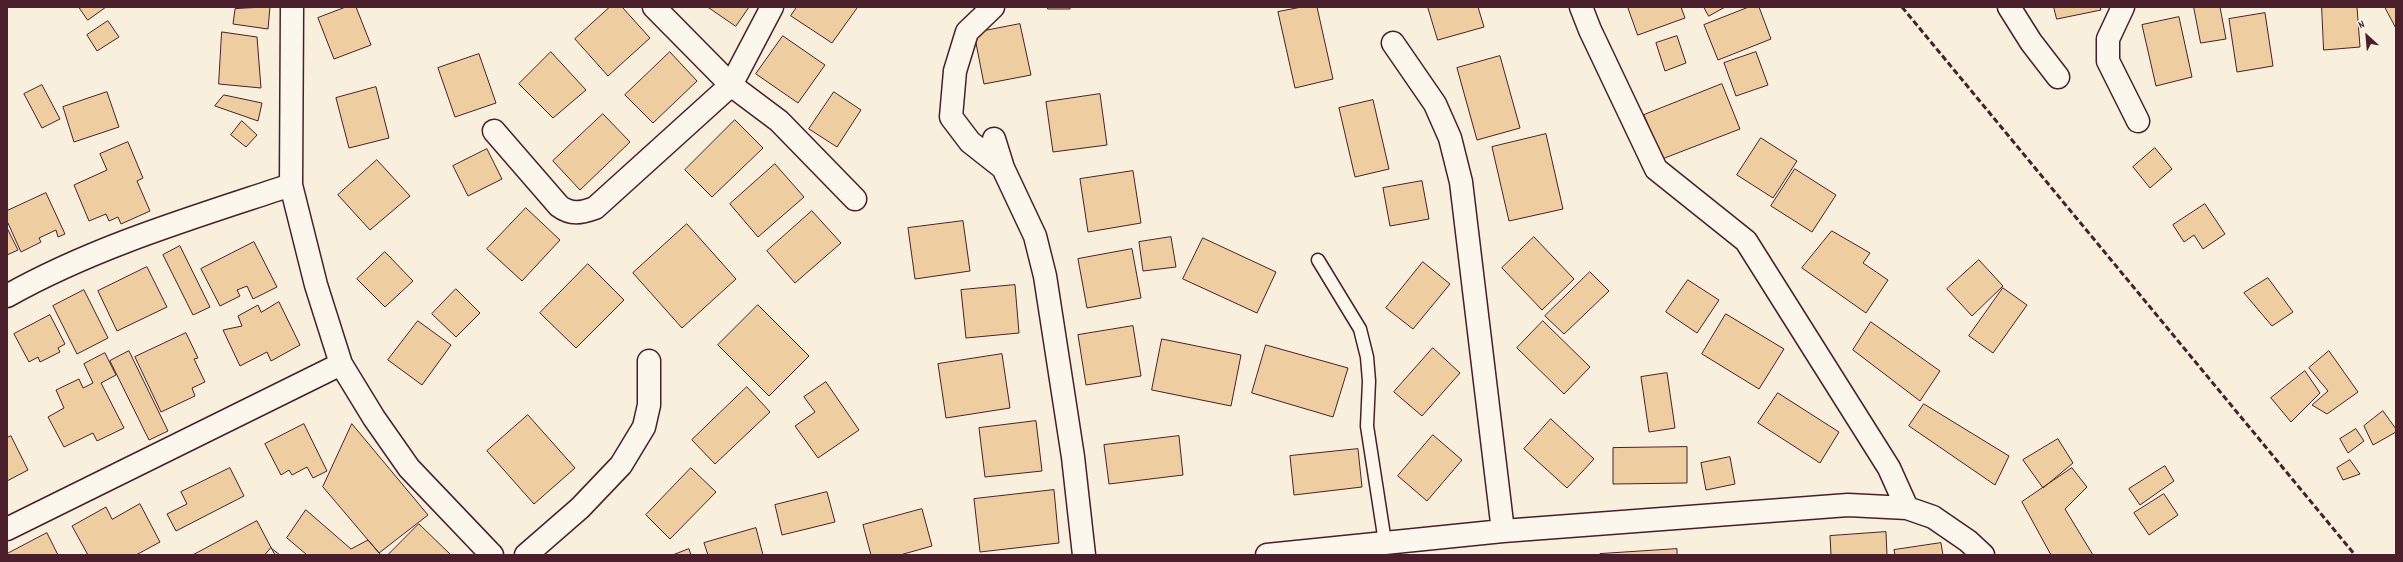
<!DOCTYPE html>
<style>
body{margin:0}
#map{position:relative;width:2403px;height:562px;overflow:hidden;background:#f8efdd;font-family:Dekko,sans-serif}
canvas{display:block}
.frame{position:absolute;inset:0;border:8px solid #4a1f2b;pointer-events:none}
.north{position:absolute;left:2347px;top:16px;width:40px;height:40px;-webkit-text-stroke:3px #fbf7ec;paint-order:stroke;rotate:334deg;font-size:11px;font-weight:700;line-height:16px;text-align:center;color:#4a1f2b}
.north::after{content:'';display:block;margin:auto;width:14px;height:18px;background:#4a1f2b;clip-path:polygon(50% 0,100% 100%,50% 72%,0 100%)}
</style>
<div id="map">
<canvas width="2403" height="562"></canvas>
<div class="frame"></div>
<div class="north">N</div>
</div>
<script>
const g = document.querySelector('canvas').getContext('2d');
g.lineJoin = 'round';
function fillPath(path, color) {
  g.fillStyle = color;
  g.fill(path, 'evenodd');
}
function trace(path, color, width, dash) {
  g.strokeStyle = color;
  g.lineWidth = width;
  g.lineCap = dash ? 'butt' : 'round';
  g.setLineDash(dash || []);
  g.stroke(path);
}
const building = new Path2D(`
 M 79,7 L 106,7 L 88,20 Z
 M 270,7 L 268,29 L 233,24 L 235,9 Z
 M 346,7 L 356,7 L 371,45 L 334,59 L 318,18 Z
 M 610,7 L 622,7 L 650,38 L 608,76 L 575,39 Z
 M 708,7 L 749,7 L 736,26 Z
 M 797,7 L 856,7 L 857,8 L 832,43 L 791,16 Z
 M 1048,7 L 1070,7 L 1070,9 L 1048,9 Z
 M 1302,7 L 1317,7 L 1333,79 L 1295,88 L 1278,12 Z
 M 1428,7 L 1478,7 L 1484,27 L 1438,40 Z
 M 1628,7 L 1681,7 L 1685,18 L 1638,35 Z
 M 1704,7 L 1725,7 L 1709,16 Z
 M 1749,7 L 1759,7 L 1771,39 L 1718,60 L 1704,25 Z
 M 2054,7 L 2100,7 L 2101,10 L 2057,19 Z
 M 2194,7 L 2220,7 L 2226,39 L 2201,43 Z
 M 2322,7 L 2357,7 L 2360,47 L 2324,50 Z
 M 2385,7 L 2396,7 L 2396,28 Z
 M 2265,13 L 2273,66 L 2237,72 L 2229,19 Z
 M 2179,17 L 2192,77 L 2156,86 L 2142,25 Z
 M 108,21 L 119,37 L 97,51 L 87,35 Z
 M 1020,24 L 1031,75 L 984,84 L 974,33 Z
 M 222,32 L 257,37 L 261,88 L 219,84 Z
 M 783,36 L 825,65 L 798,103 L 756,74 Z
 M 1677,36 L 1686,63 L 1665,71 L 1656,43 Z
 M 551,52 L 586,90 L 553,118 L 519,84 Z
 M 670,52 L 697,81 L 653,123 L 625,95 Z
 M 1756,52 L 1768,85 L 1736,96 L 1724,63 Z
 M 479,54 L 496,103 L 455,117 L 438,68 Z
 M 1500,56 L 1520,128 L 1477,140 L 1457,68 Z
 M 1722,84 L 1740,129 L 1662,159 L 1644,115 Z
 M 42,85 L 60,119 L 42,128 L 24,94 Z
 M 376,87 L 389,138 L 349,148 L 336,98 Z
 M 107,92 L 119,127 L 74,142 L 63,107 Z
 M 834,92 L 861,110 L 837,147 L 809,129 Z
 M 1100,94 L 1107,145 L 1053,152 L 1046,102 Z
 M 224,95 L 262,103 L 258,121 L 215,106 Z
 M 1373,100 L 1389,169 L 1355,177 L 1339,108 Z
 M 603,114 L 630,142 L 580,190 L 553,161 Z
 M 735,120 L 763,148 L 712,197 L 685,170 Z
 M 242,121 L 257,135 L 246,147 L 231,135 Z
 M 1546,134 L 1563,209 L 1509,221 L 1492,147 Z
 M 1761,138 L 1797,161 L 1773,198 L 1737,175 Z
 M 128,142 L 143,178 L 137,181 L 150,211 L 121,224 L 118,217 L 109,221 L 106,214 L 89,221 L 74,185 L 107,170 L 100,154 Z
 M 2155,148 L 2172,169 L 2150,188 L 2133,167 Z
 M 487,149 L 502,179 L 468,196 L 453,166 Z
 M 377,160 L 410,196 L 370,230 L 338,195 Z
 M 775,164 L 804,197 L 758,237 L 730,204 Z
 M 1795,169 L 1836,195 L 1812,232 L 1771,206 Z
 M 1133,171 L 1141,223 L 1088,232 L 1080,179 Z
 M 1422,181 L 1429,219 L 1390,226 L 1383,188 Z
 M 46,193 L 65,234 L 58,237 L 56,230 L 39,238 L 41,242 L 21,252 L 7,221 L 7,211 Z
 M 2205,204 L 2225,234 L 2203,249 L 2194,235 L 2184,242 L 2173,225 Z
 M 526,208 L 560,240 L 522,281 L 487,249 Z
 M 812,211 L 841,243 L 795,283 L 767,251 Z
 M 963,221 L 970,271 L 915,279 L 908,228 Z
 M 687,224 L 736,279 L 682,328 L 633,273 Z
 M 7,228 L 18,250 L 7,255 Z
 M 1832,231 L 1870,253 L 1863,263 L 1888,280 L 1866,313 L 1802,268 Z
 M 1171,237 L 1176,267 L 1143,271 L 1139,242 Z
 M 1534,237 L 1574,279 L 1542,310 L 1502,268 Z
 M 1203,238 L 1276,272 L 1257,313 L 1183,279 Z
 M 254,242 L 277,287 L 253,299 L 247,286 L 237,290 L 240,296 L 220,306 L 201,269 Z
 M 180,246 L 210,307 L 193,315 L 163,255 Z
 M 1132,249 L 1141,298 L 1087,308 L 1078,259 Z
 M 385,252 L 413,281 L 385,307 L 357,279 Z
 M 1979,260 L 2003,286 L 1972,316 L 1947,289 Z
 M 1423,262 L 1450,284 L 1413,329 L 1386,308 Z
 M 588,264 L 624,300 L 576,348 L 540,313 Z
 M 147,267 L 167,307 L 117,331 L 98,291 Z
 M 1590,272 L 1609,291 L 1564,334 L 1545,316 Z
 M 2268,278 L 2293,312 L 2272,326 L 2244,293 Z
 M 1688,280 L 1719,300 L 1697,333 L 1666,312 Z
 M 1015,285 L 1019,333 L 966,338 L 961,290 Z
 M 2003,288 L 2027,305 L 1993,353 L 1969,336 Z
 M 456,289 L 480,313 L 456,337 L 432,314 Z
 M 84,290 L 108,338 L 77,354 L 53,306 Z
 M 279,302 L 300,345 L 271,361 L 267,352 L 240,366 L 223,330 L 242,326 L 238,316 L 258,305 L 261,312 Z
 M 758,305 L 809,356 L 769,396 L 718,345 Z
 M 1726,314 L 1784,349 L 1759,389 L 1702,354 Z
 M 50,315 L 65,344 L 58,348 L 60,352 L 40,362 L 38,357 L 29,362 L 14,334 Z
 M 418,321 L 451,345 L 422,385 L 388,360 Z
 M 1543,321 L 1590,367 L 1564,394 L 1517,348 Z
 M 1871,322 L 1940,371 L 1920,401 L 1853,350 Z
 M 1133,326 L 1141,376 L 1086,385 L 1078,335 Z
 M 186,333 L 198,358 L 194,359 L 205,382 L 192,388 L 195,396 L 161,412 L 135,357 Z
 M 1162,339 L 1241,355 L 1231,406 L 1152,390 Z
 M 1266,345 L 1348,368 L 1333,417 L 1252,393 Z
 M 1433,348 L 1460,373 L 1422,416 L 1394,392 Z
 M 129,351 L 168,431 L 149,440 L 110,361 Z
 M 2329,351 L 2358,392 L 2327,414 L 2312,405 L 2328,391 L 2309,368 Z
 M 105,353 L 116,375 L 101,383 L 124,428 L 97,441 L 93,433 L 64,447 L 48,417 L 64,408 L 56,390 L 79,379 L 83,388 L 93,383 L 84,364 Z
 M 1002,354 L 1010,408 L 946,418 L 938,364 Z
 M 2305,371 L 2320,393 L 2291,422 L 2271,398 Z
 M 1667,373 L 1675,428 L 1649,432 L 1641,377 Z
 M 826,382 L 859,430 L 818,458 L 795,426 L 815,412 L 804,397 Z
 M 747,387 L 770,412 L 715,464 L 692,440 Z
 M 1778,393 L 1839,432 L 1820,463 L 1758,423 Z
 M 1924,404 L 2009,456 L 1995,485 L 1909,426 Z
 M 2383,411 L 2396,429 L 2396,432 L 2373,445 L 2364,426 Z
 M 528,415 L 575,468 L 534,504 L 487,451 Z
 M 1551,419 L 1594,459 L 1567,488 L 1524,449 Z
 M 1036,421 L 1042,471 L 985,477 L 979,428 Z
 M 304,424 L 327,471 L 313,478 L 307,467 L 292,475 L 289,470 L 281,475 L 265,444 Z
 M 352,424 L 428,515 L 379,553 L 323,487 Z
 M 2356,429 L 2364,441 L 2348,453 L 2340,439 Z
 M 1433,435 L 1462,460 L 1427,501 L 1398,476 Z
 M 11,436 L 28,470 L 7,481 L 7,438 Z
 M 1179,436 L 1183,475 L 1109,484 L 1104,445 Z
 M 2058,439 L 2073,463 L 2043,488 L 2023,460 Z
 M 1687,447 L 1687,483 L 1613,484 L 1613,448 Z
 M 1358,449 L 1362,487 L 1294,495 L 1290,456 Z
 M 1730,457 L 1735,484 L 1706,490 L 1701,463 Z
 M 2350,460 L 2360,474 L 2343,480 L 2337,468 Z
 M 2165,466 L 2174,481 L 2140,505 L 2129,489 Z
 M 230,468 L 244,496 L 176,531 L 167,514 L 187,504 L 181,492 Z
 M 691,468 L 716,492 L 670,539 L 646,515 Z
 M 2072,468 L 2087,487 L 2065,509 L 2093,555 L 2051,555 L 2022,502 Z
 M 1054,490 L 1059,543 L 980,552 L 974,499 Z
 M 827,492 L 835,522 L 782,535 L 775,505 Z
 M 2164,494 L 2178,515 L 2149,535 L 2134,513 Z
 M 140,504 L 160,542 L 136,555 L 88,555 L 72,526 L 106,507 L 112,519 Z
 M 922,509 L 932,546 L 900,555 L 871,555 L 863,525 Z
 M 306,510 L 351,549 L 368,540 L 381,555 L 307,555 L 287,538 Z
 M 257,521 L 275,555 L 193,555 Z
 M 419,524 L 451,555 L 388,555 Z
 M 756,528 L 763,555 L 708,555 L 704,543 Z
 M 1886,532 L 1887,555 L 1831,555 L 1830,536 Z
 M 47,533 L 58,555 L 7,555 L 7,554 Z
 M 1941,543 L 1943,555 L 1895,555 L 1894,550 Z
 M 271,548 L 280,555 L 265,555 Z
 M 689,549 L 691,555 L 673,555 Z
 M 1677,549 L 1677,555 L 1600,555 L 1600,554 Z`);
fillPath(building, '#eecea0');
trace(building, '#4a1f2b', 1);
const lane = new Path2D(`
 M 1318,260 L 1360,329 L 1367,357 L 1369,381 L 1367,426 L 1385,542`);
const street = new Path2D(`
 M 292,7 L 291,185 L 316,285 L 341,364 L 374,418 L 409,468 L 492,555
 M 654,7 L 731,85 L 779,121 L 855,199
 M 993,7 L 967,32 L 955,71 L 951,117 L 970,142 L 1003,168
 M 1581,7 L 1590,30 L 1656,169 L 1746,241 L 1889,468 L 1907,508
 M 2009,7 L 2031,42 L 2058,77
 M 2123,7 L 2108,39 L 2108,61 L 2138,121
 M 1393,43 L 1435,104 L 1450,138 L 1461,182 L 1503,531
 M 494,131 L 559,206 C 571,215 581,213 595,208 L 731,85 L 772,7
 M 994,139 L 1003,168 L 1035,236 L 1045,276 L 1073,457 L 1084,555
 M 7,296 C 96,246 195,217 291,185
 M 7,529 L 341,364
 M 526,555 L 580,508 L 621,465 L 644,427 L 649,405 L 649,361
 M 1267,555 L 1503,531 L 1848,505 L 1907,508 L 1933,517 L 1968,541 L 1983,555`);
trace(lane, '#4a1f2b', 15);
trace(street, '#4a1f2b', 25);
trace(lane, '#fbf7ec', 12);
trace(street, '#fbf7ec', 22);
trace(new Path2D(`
 M 1902,7 L 2355,555`), '#4a1f2b', 3, [6, 3]);
</script>
